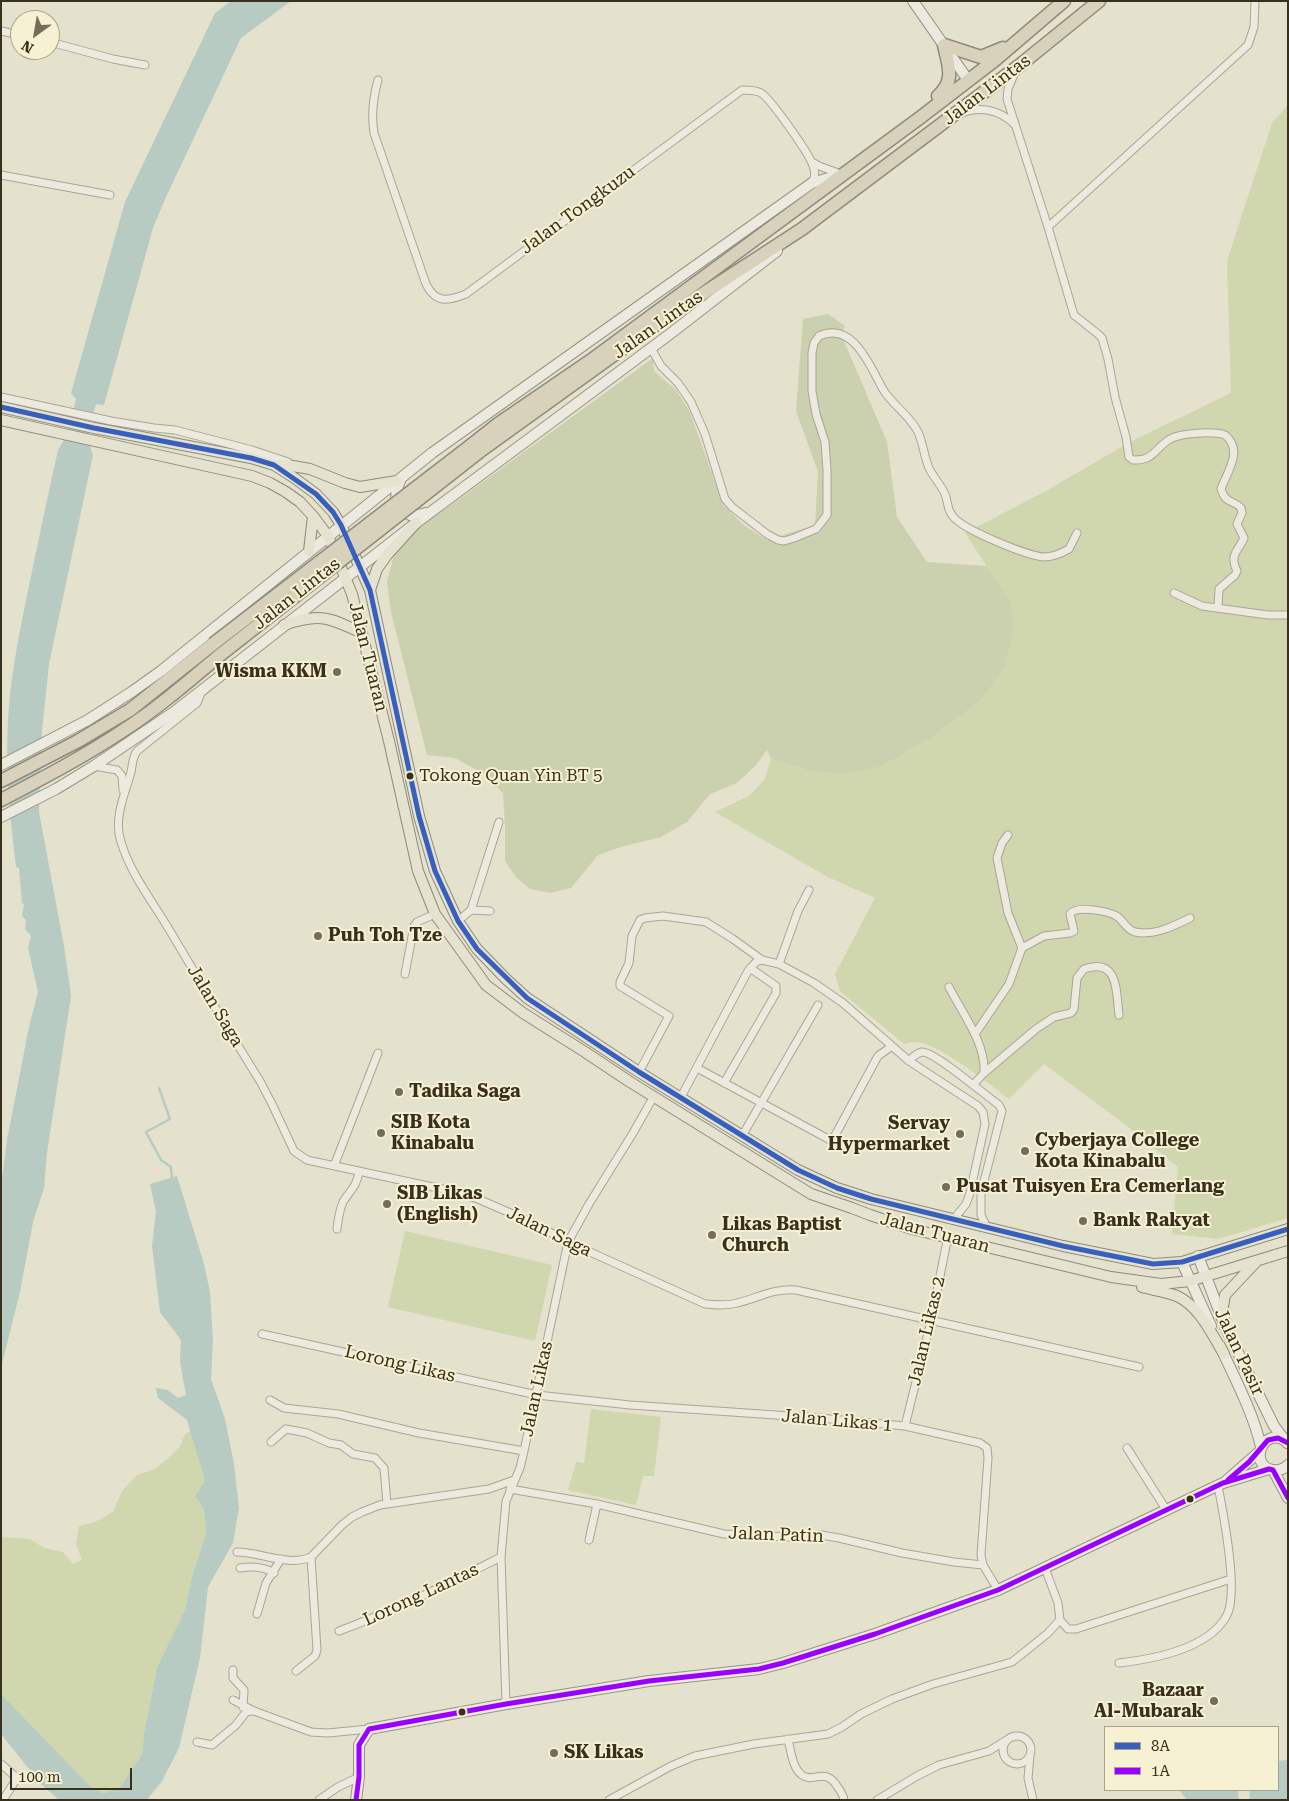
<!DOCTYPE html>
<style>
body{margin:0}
#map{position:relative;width:1289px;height:1801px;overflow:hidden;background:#e4e1cc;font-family:"Roboto Serif",serif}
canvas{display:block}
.frame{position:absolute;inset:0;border:2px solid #392f1d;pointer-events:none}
.legend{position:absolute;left:1104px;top:1726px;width:175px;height:65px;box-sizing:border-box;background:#f6f1d2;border:1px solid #aaa38a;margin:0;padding:6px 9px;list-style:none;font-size:15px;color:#392f1d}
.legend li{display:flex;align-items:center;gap:10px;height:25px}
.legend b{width:25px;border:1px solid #aaa38a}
.north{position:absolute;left:10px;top:10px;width:50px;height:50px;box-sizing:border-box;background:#f6f1d2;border:1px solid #aaa38a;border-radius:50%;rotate:212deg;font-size:14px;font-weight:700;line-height:20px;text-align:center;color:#392f1d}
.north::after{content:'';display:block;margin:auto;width:18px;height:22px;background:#756d5a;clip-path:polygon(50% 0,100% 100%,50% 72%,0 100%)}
.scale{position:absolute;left:10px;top:1768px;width:122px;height:22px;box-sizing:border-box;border:2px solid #392f1d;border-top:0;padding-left:6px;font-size:15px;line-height:18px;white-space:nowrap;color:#392f1d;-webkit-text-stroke:4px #f6f1d2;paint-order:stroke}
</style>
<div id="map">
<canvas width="1289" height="1801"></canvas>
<div class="frame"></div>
<ul class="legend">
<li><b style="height:6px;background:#375fbe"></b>8A</li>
<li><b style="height:6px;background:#90f"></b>1A</li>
</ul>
<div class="north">N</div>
<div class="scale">100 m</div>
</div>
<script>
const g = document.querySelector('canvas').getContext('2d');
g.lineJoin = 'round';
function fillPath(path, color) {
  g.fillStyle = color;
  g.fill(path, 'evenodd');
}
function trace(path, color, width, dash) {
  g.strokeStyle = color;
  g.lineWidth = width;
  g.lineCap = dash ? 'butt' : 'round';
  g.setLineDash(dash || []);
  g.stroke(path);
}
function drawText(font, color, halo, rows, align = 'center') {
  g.font = font + ' "Roboto Serif",serif';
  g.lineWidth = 4;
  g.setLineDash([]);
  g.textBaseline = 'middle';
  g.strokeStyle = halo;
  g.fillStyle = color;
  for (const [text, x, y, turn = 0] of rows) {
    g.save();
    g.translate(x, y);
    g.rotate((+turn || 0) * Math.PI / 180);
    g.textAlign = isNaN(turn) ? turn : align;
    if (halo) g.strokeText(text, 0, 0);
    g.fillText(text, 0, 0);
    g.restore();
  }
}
fillPath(new Path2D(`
 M 1288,105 L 1288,1218 L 1218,1239 L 1172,1234 L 1178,1167 L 1119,1120 L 1044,1064 L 1009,1099 C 991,1085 937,1042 916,1042 C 912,1042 908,1043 904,1044 L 840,991 L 835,974 L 875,898 L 828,877 L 715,812 L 749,796 L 765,779 L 771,759 L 803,769 L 882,766 L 934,736 L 982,699 L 1005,667 L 1010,602 L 965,533 L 1046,491 L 1130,442 L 1231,393 L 1227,261 L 1272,123 Z
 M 405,1231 L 552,1265 L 535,1341 L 388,1307 Z
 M 591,1409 L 661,1417 L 654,1476 L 643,1476 L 636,1505 L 568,1490 L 576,1462 L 584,1463 Z
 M 191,1431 L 205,1481 L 195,1496 L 204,1509 L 206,1533 L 191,1580 L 185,1610 L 157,1667 L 144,1734 L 142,1754 L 119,1789 L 103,1793 L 93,1789 L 1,1694 L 1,1537 L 30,1539 L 44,1548 L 63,1552 L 73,1564 L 82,1560 L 76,1544 L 79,1526 L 95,1522 L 113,1512 L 122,1491 L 137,1475 L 155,1469 L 171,1456 L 180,1446 L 185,1434 Z`), '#d0d7ae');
fillPath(new Path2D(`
 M 828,314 L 845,326 L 841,334 L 887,442 L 897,517 L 927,562 L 987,566 L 1010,602 L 1014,626 L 1005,667 L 982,699 L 934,736 L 882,766 L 841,774 L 803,769 L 771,759 L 767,750 L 755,766 L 737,783 L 710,794 L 687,822 L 661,837 L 621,847 L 598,855 L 571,888 L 550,893 L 530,889 L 516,877 L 505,861 L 505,826 L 503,793 L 484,774 L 455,758 L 427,755 L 391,612 L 387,582 L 395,551 L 414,529 L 454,503 L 653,358 L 654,371 L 676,390 L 690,412 L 723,505 L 745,526 L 767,540 L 815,525 L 818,472 L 796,411 L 803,319 Z`), '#cbd0ae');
fillPath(new Path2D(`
 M 231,1 L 291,1 L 241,38 L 166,197 L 153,228 L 104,405 L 96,404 C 92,419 86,441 93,455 L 49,664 L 42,731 L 39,812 L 64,946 L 71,996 L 47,1153 L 44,1188 L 33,1222 L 20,1292 L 1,1368 L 1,1187 L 7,1140 L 29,1027 L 38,992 L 28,948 L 31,936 L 25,929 L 26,920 L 22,916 L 24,904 L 22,903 L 19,868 L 16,867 C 10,818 5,768 8,719 C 10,682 17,646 24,610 C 35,557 46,503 58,450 C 68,436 72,416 76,399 L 71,393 L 125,202 L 215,13 Z
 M 177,1176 L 204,1264 L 210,1292 L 213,1341 L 211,1379 L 225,1419 L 234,1464 L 239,1508 L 233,1543 L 208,1587 L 200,1658 L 179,1748 L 162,1781 L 147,1800 L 59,1800 L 41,1784 L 1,1734 L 1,1694 L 93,1789 L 103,1793 L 119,1789 L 142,1754 L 144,1734 L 157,1667 L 185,1610 L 191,1580 L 206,1533 L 204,1509 L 195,1496 L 205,1481 L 187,1420 L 158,1398 L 156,1388 L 168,1390 L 178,1398 L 186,1395 L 180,1362 L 181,1340 L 160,1312 L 152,1246 L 156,1212 L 150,1184 Z
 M 1288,1760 L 1288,1800 L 1250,1800 L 1249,1790 L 1278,1790 L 1278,1761 Z
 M 1182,1790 L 1238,1790 L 1239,1800 L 1187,1800 L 1180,1791 Z`), '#b8cbc2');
trace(new Path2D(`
 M 159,1088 L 170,1119 L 146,1132 L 161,1160 L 171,1167 L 172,1180`), '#b8cbc2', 2.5);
const street = new Path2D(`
 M 1,31 L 20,35
 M 50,42 L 113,59 L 145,65
 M 1015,72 L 1008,89 L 1007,99 L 1048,227 L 1074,315 L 1098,334 L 1102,338 L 1108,359 L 1115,397 L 1126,437 L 1129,457 L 1133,460 C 1154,461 1155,448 1170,439 C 1181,433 1212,431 1225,435 C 1244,450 1227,472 1221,489 C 1226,505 1233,499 1241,508 L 1242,513 L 1237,524 L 1244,538 C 1238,552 1229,554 1237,571 L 1235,575 L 1219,589 L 1218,607
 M 378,80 C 373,98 371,115 374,133 L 426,284 C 436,304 448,301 466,294 L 742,90 C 748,90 756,90 761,93 C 771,99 806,150 811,161 C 815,169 816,177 812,183
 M 960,114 C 979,105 1000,110 1014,124
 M 812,162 L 819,166 L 841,174
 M 1,175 L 110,195
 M 1048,227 L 1248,45 L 1254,27 L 1255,1
 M 651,348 L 661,366 L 678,383 L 691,402 L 705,434 L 725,499 L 732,507 L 767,534 L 778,540 L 784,541 L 794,538 L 816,529 L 827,515 L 827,470 L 825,442 L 816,414 L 812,391 L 812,353 L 814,343 L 819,336 C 854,320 871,369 884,391 C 894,406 910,416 918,432 C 923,443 924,456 929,468 C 933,477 941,485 945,494 C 948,501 947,509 952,515 C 960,529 1028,556 1044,557 C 1052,557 1062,553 1069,549 L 1077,533
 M 1,397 L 111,421 L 154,428 L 175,430 L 252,450 L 288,462
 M 1174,593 L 1202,606 L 1268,615 L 1288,615
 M 202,691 L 197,703 L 137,751 C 132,758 133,763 131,772 C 125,794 113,819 121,842 C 131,875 153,902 170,931 C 200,981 229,1032 260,1081 L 272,1104 L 294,1151 L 307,1160 L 447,1190 L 478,1199 L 531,1222 L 568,1242 L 705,1304 C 716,1305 726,1306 737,1303 C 758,1298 774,1288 796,1290 L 1139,1367
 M 94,766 L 117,770 L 122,776 L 123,790
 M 471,910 L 499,822
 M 458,921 L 471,910 L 490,911
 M 1022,948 L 1044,936 L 1070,933 L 1074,931 L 1070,914 C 1077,905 1109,911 1118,917 C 1124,922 1127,930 1135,932 C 1154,936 1174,926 1190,918
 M 779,964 L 798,911 L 809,890
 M 405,974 L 414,926 L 417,922 L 435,914
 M 949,987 C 962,1013 986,1043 984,1073
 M 975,1034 L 1009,984 L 1022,948 L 1008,913 L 997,858 L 1002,843 L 1008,835
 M 909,1061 C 913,1057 916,1053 922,1052 C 934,1051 986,1096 999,1105 L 1002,1111 L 981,1193 L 981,1215 L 987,1228
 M 697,1068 L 832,1141 L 878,1056 L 892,1046
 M 639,1072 L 669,1016 L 620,986 L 620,982 L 629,963 L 632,936 L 640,920 L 645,918 L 663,916 L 706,922 L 733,939 L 762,960
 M 724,1083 L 776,993 L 776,986 L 750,968
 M 973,1085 L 984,1073 L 1036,1029 L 1054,1017 L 1071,1013 L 1074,1009 L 1077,978 L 1084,969 C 1119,957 1116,992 1119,1015
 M 681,1097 L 748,971 L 756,962 L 762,960 L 779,964 L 814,983 L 843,1003 L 909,1061 L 978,1106 L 983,1112 L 985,1124 L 970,1193 L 966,1204 L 953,1220
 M 742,1136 L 818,1005
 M 334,1166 L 378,1053
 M 337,1229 C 338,1220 339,1211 343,1202 C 350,1190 357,1187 359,1171
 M 262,1334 L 537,1395 L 630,1405 L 819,1418 L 905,1426 L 980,1443 L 987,1448 L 988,1458 L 981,1555 L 983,1565 L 998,1590
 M 270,1400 L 284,1408 L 338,1414 L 419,1433 L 524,1451
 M 905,1426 L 931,1321 L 948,1236
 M 271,1442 L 286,1429 L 307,1433 L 329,1443 L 341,1445 L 353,1454 L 375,1458 L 384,1468 L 387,1504
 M 1127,1448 L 1167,1511
 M 510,1489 L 597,1504 L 724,1534 L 789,1537 L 821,1535 L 839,1538 L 902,1553 L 954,1562 L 983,1565
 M 589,1540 L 597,1504
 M 237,1552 C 260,1552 289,1567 311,1557
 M 240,1568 C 252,1566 263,1566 274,1573
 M 257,1614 L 266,1583 L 281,1559
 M 1060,1620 L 1068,1629 L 1076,1629 L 1231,1579
 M 339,1631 C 396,1610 447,1584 501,1557
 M 1119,1663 C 1154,1659 1209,1649 1227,1615 C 1239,1592 1223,1512 1218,1486
 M 233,1670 L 233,1678 L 244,1690 L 243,1707
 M 296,1671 L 315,1656 L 317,1650 L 311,1557 L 342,1525 L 352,1517 L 362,1512 L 380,1505 L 489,1489 L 514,1480
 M 233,1700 L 254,1711 L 311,1732 L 328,1733 L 369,1729
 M 506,1704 L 501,1557 L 506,1501 L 520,1468 L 524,1451 L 568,1242 L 589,1204 L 633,1133 L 654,1096
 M1003 1750a14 14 0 1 1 28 0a14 14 0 1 1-28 0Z
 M 788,1739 C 791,1750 792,1768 802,1775 C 814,1784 824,1766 837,1786 C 840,1790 843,1794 844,1800
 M 197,1742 L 212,1745 L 236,1725 L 246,1712 L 252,1711
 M 1030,1756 L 1028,1778 L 1033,1800
 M 1,1764 L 17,1778 L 3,1800
 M 319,1800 L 338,1787 L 359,1777
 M 609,1800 L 671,1766 L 695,1756 L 754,1744 L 828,1734 L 842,1727 L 861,1714 L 892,1699 L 933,1684 L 1012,1662 L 1047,1634 L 1060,1620 L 1058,1603 L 1045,1568
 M 877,1800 L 917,1776 L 939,1765 L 989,1751 L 1010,1738`);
const secondary = new Path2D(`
 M 913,1 L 968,80
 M 401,478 C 394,495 392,509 413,516 L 426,513
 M 1,765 L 88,720 L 133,691 L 161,671 L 432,453 L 812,183 L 839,175
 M 1,817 L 56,789 L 94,766 L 174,712 L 416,523 L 670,334 L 777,251
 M 1198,1256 L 1225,1326 L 1274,1426 L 1287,1443
 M 1182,1262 L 1211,1326
 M 1220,1346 C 1235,1379 1253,1412 1261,1447
 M 1287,1442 C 1262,1424 1248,1467 1273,1470 C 1279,1471 1284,1469 1288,1465
 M 1273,1470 L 1288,1498
 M 1226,1481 L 1259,1452
 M 356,1800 L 359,1777 L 359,1745 L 369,1729 L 506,1704 L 649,1681 L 759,1669 L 783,1663 L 875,1634 L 998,1590 L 1223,1483 L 1269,1469`);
const primary = new Path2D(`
 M 1,407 L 94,428 L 251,458 L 274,465 L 293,477 L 316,494 L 333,512 L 341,525 L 370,590 L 419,816 L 435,871 L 458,921 L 477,949 L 506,979 L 527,998 L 639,1072 L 798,1170 L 837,1188 L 871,1199 L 1063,1246 L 1153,1264 L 1182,1262 L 1288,1229
 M 1,420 L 252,476 L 270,483 L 286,492 L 300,502 L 313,516 L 328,536 L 352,594 L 389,741 L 418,871 L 435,914 L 486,985 L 523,1013 L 585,1052 L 630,1082 L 811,1194 L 852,1208 L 870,1215 L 912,1229 L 1111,1277 L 1161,1284 L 1190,1281 L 1288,1251
 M 275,465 L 287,465 L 310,469 L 345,483 L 360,487 L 397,481
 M 309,551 L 313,516
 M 370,590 L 377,569 L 387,555 L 416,523
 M 284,625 C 319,613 329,617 362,633
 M 1142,1287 C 1153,1290 1166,1292 1177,1296 C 1200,1307 1211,1333 1224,1354
 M 1225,1326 L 1223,1307 L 1225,1295 L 1256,1262`);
const highway = new Path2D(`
 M 944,45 L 981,57 L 1003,48
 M 938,96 C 956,80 948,65 944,45
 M 474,443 L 498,424 L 590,361 L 921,117 L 995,60 L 1064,1
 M 479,452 L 661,321 L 802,229 L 1020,65 L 1099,1
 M 1,781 L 78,741 L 130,710 L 213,644
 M 1,800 C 43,778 85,756 124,730 C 158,708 189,681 220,655`);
trace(street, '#aaa596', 9);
trace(secondary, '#999585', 12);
trace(primary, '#8f8b7c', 12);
trace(highway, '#8f8b7c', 15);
trace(street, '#eceadf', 7);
trace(secondary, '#eceadf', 10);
trace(primary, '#e5e2d0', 10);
trace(highway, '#d8d2bd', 12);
const highwayBridge = new Path2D(`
 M 213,644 L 474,443
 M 220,655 L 479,452`);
trace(highwayBridge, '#8f8b7c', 15, []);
trace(highwayBridge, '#d8d2bd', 12);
trace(new Path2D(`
 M 1,407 L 94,428 L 251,458 L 274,465 L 316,494 L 333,512 L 341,525 L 370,590 L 419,816 L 435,871 L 458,921 L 477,949 L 527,998 L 639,1072 L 798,1170 L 837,1188 L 871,1199 L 1063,1246 L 1153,1264 L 1182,1262 L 1288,1229`), '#375fbe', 5);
trace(new Path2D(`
 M 1228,1480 L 1249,1462 L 1268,1440 L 1278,1438 L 1288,1443
 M 356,1800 L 359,1777 L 359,1745 L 369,1729 L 506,1704 L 649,1681 L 759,1669 L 783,1663 L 875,1634 L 998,1590 L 1223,1483 L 1269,1469 L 1273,1470 L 1288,1498`), '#90f', 5);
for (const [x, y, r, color] of [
 [337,672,5,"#756d5a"],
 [410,776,4.5,"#392f1d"],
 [318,936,5,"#756d5a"],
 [399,1092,5,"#756d5a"],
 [381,1133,5,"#756d5a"],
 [960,1134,5,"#756d5a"],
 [1025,1151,5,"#756d5a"],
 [946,1187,5,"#756d5a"],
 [387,1204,5,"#756d5a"],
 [1083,1221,5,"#756d5a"],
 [712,1235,5,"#756d5a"],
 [1190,1499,4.5,"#392f1d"],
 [1214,1701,5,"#756d5a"],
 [462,1712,4.5,"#392f1d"],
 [554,1753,5,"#756d5a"]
]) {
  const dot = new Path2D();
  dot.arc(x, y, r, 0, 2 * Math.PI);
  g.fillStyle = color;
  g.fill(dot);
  trace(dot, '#f6f1d2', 2);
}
drawText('17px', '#392f1d', '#f6f1d2', [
 ["Tokong Quan Yin BT 5",419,776]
], 'left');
drawText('18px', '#392f1d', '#f6f1d2', [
 ["Jalan Lintas",987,90,-37],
 ["Jalan Tongkuzu",578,210,-36],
 ["Jalan Lintas",658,325,-35],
 ["Jalan Lintas",297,594,-38],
 ["Jalan Tuaran",368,657,76],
 ["Jalan Saga",215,1006,59],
 ["Jalan Saga",549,1232,26],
 ["Jalan Tuaran",935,1233,15],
 ["Jalan Likas 2",927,1331,-77],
 ["Jalan Pasir",1239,1352,65],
 ["Lorong Likas",400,1364,13],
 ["Jalan Likas",537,1389,-78],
 ["Jalan Likas 1",837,1421,5],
 ["Jalan Patin",776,1535,2],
 ["Lorong Lantas",421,1595,-25]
]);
drawText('bold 18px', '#392f1d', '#f6f1d2', [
 ["Wisma KKM",327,672,"right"],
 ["Puh Toh Tze",328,936],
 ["Tadika Saga",409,1092],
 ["SIB Kota",391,1123],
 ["Kinabalu",391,1144],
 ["Servay",950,1124,"right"],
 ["Hypermarket",950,1145,"right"],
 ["Cyberjaya College",1035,1141],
 ["Kota Kinabalu",1035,1162],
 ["Pusat Tuisyen Era Cemerlang",956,1187],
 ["SIB Likas",397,1194],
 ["(English)",397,1215],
 ["Bank Rakyat",1093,1221],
 ["Likas Baptist",722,1225],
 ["Church",722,1246],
 ["Bazaar",1204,1691,"right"],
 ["Al-Mubarak",1204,1712,"right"],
 ["SK Likas",564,1753]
], 'left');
</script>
